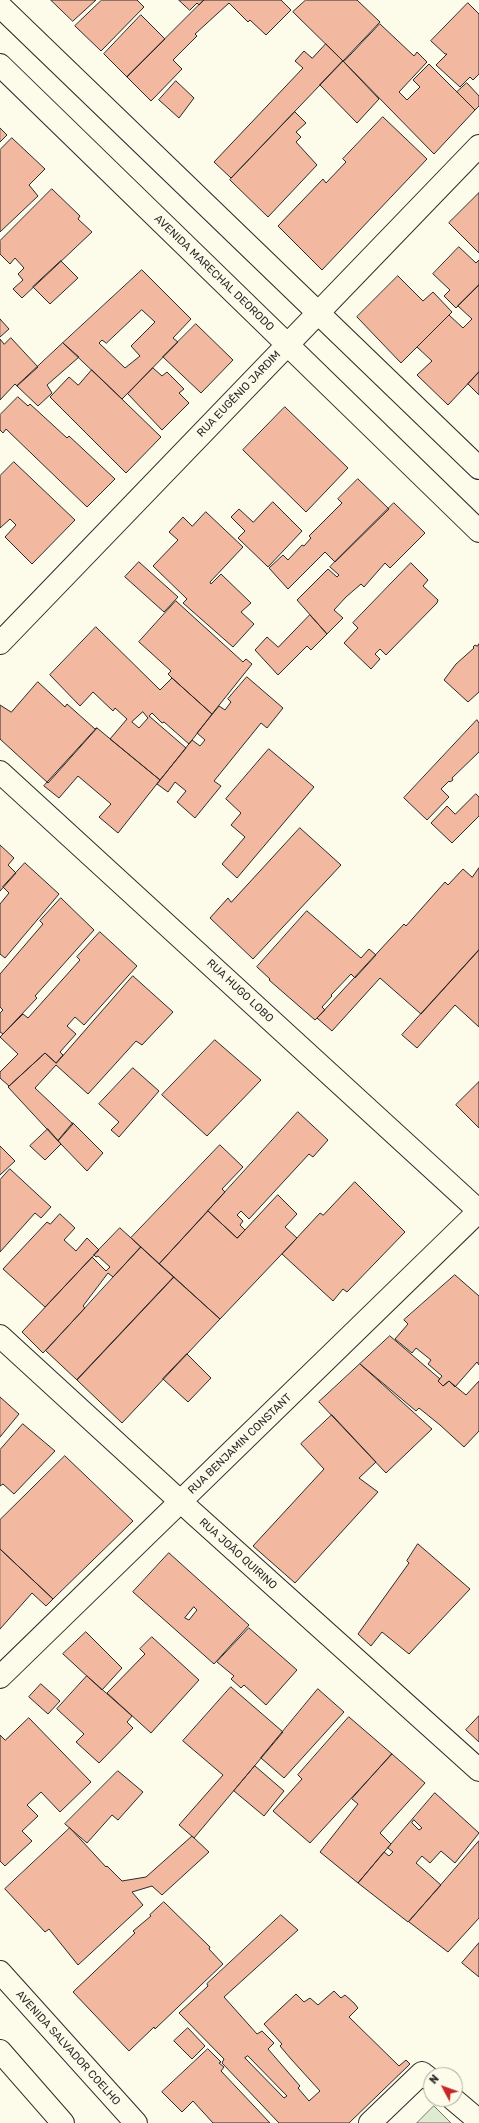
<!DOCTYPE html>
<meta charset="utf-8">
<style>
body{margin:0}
#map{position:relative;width:479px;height:2123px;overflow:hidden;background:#fdfbea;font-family:Rubik,sans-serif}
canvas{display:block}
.north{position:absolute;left:423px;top:2067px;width:40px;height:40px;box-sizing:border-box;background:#fdfbea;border:1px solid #a9a89e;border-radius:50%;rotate:311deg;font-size:11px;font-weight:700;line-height:16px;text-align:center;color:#2b2b2b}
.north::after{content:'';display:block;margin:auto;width:14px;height:18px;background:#c62828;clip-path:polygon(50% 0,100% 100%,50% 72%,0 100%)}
</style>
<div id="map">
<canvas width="479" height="2123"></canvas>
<div class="north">N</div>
</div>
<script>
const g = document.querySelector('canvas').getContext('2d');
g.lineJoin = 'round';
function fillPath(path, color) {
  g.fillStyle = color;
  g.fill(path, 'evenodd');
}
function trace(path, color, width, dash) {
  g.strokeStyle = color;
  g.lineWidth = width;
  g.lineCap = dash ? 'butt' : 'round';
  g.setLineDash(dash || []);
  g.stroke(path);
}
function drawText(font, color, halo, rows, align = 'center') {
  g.font = font + ' Rubik,sans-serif';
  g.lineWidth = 3;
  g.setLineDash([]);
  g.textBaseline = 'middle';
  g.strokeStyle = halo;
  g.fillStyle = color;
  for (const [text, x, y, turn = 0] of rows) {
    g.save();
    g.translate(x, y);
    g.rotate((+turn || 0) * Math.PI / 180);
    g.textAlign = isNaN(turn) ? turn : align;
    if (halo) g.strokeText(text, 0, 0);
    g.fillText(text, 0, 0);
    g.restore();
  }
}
const green = new Path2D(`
 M 434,2106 L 451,2123 L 417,2123 Z`);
fillPath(green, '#deebd1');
trace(green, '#74746e', 1);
const building = new Path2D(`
 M 51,0 L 96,0 L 73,21 Z
 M 102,0 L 137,0 L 144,7 L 101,51 L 75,26 Z
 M 179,0 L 204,0 L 199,5 L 197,3 L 190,10 Z
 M 204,0 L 281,0 L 291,10 L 266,35 L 250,20 L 248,22 L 229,3 L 195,34 L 197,36 L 173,60 L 182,69 L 151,101 L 127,77 Z
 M 306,0 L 357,0 L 380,22 L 343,61 L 293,12 Z
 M 468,3 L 479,14 L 479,74 L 473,80 L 470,77 L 460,87 L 436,65 L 447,54 L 445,54 L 431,41 Z
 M 141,15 L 165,39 L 127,77 L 104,54 Z
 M 380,24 L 414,56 L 417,52 L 427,62 L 399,92 L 407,100 L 420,87 L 413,80 L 429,64 L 475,110 L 434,154 L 344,62 Z
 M 326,44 L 343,61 L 231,178 L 214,162 L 303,68 L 295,61 L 304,51 L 312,58 Z
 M 343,61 L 379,99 L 357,123 L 320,85 Z
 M 176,81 L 194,98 L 179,118 L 159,100 Z
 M 467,83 L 479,96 L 479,106 L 475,110 L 457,92 Z
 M 295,112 L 306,123 L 296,132 L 301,137 L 296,142 L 317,165 L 268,217 L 230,180 Z
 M 383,117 L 427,159 L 322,270 L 278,226 L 323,179 L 326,183 L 346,162 L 343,159 Z
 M 0,128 L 7,135 L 0,142 Z
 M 12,138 L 45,169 L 29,185 L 38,196 L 0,232 L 0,150 Z
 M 52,189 L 80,216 L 78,219 L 92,232 L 22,298 L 13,289 L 23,280 L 18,274 L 24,268 L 15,258 L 10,264 L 0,254 L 0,241 Z
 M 479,193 L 479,253 L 449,223 Z
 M 459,247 L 476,263 L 479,260 L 479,285 L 456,308 L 444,296 L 450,290 L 433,274 Z
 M 61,261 L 78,278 L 50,304 L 33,287 Z
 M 142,270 L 191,319 L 173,338 L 178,342 L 122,399 L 63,343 ZM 142,310 L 155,322 L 131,346 L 140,356 L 125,368 L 99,343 L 102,340 L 106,343 Z
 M 398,276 L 423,301 L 433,292 L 452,312 L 401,363 L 357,317 Z
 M 479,285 L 479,372 L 448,405 L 417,375 L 432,361 L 417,347 L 449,315 L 463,328 L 472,319 L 458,306 Z
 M 0,319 L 9,329 L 0,337 Z
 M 196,324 L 233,360 L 201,393 L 163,357 Z
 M 11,338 L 38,367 L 17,386 L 15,384 L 0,400 L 0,339 L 4,344 Z
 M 63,343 L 79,357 L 47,385 L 52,393 L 38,406 L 17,386 Z
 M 153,368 L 162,376 L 167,372 L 184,389 L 179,393 L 189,403 L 162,430 L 128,394 Z
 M 92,370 L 161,437 L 126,473 L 50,397 L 69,377 L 78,385 Z
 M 479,372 L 479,395 L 468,384 Z
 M 18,397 L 28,406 L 30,404 L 67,438 L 69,436 L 115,479 L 87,507 L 6,429 L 3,433 L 0,430 L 0,415 Z
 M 285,407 L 348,468 L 306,512 L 243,450 Z
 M 14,462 L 75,520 L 32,564 L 5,537 L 16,525 L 10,519 L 0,528 L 0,476 Z
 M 358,479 L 389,509 L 335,562 L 325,552 L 288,589 L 269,568 L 283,555 L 288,560 L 302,545 L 304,546 L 311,538 L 309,536 L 342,503 L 338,499 Z
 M 273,502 L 302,531 L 268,567 L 238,538 L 245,531 L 231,517 L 239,509 L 253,522 Z
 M 394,503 L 425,533 L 390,568 L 385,563 L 364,587 L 361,584 L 346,597 L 334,610 L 343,618 L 327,634 L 297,600 L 328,569 L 337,577 L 339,575 L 330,567 Z
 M 206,512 L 243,547 L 210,582 L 211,584 L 221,574 L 251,603 L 241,612 L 254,624 L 233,647 L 183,603 L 187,599 L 153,566 L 178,540 L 169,532 L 183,517 L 192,526 Z
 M 139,562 L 178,597 L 164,612 L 125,577 Z
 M 411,563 L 428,580 L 423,586 L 438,600 L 437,603 L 386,655 L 380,649 L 375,654 L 380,659 L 371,669 L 344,643 L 358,628 L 353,623 Z
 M 176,601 L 243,662 L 246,659 L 252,664 L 212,714 L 172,678 L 168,674 L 171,671 L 139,642 Z
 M 310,615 L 327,634 L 311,650 L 307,646 L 278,675 L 255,650 L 267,637 L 278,647 Z
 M 96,627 L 160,690 L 172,678 L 212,714 L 189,744 L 164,722 L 162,723 L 152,713 L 149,716 L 186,748 L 160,780 L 110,739 L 127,719 L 115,708 L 113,711 L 93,692 L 80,706 L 50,675 ZM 143,712 L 148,718 L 139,728 L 132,722 Z
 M 479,644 L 479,692 L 468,702 L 444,680 L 456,664 L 474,648 L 473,647 L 475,645 L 477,646 Z
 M 247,677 L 283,708 L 267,728 L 261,723 L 214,781 L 221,786 L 195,818 L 177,802 L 186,791 L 175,782 L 168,792 L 157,784 L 192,740 L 200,746 L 205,740 L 197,733 L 219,706 L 225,710 L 231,702 L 228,699 Z
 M 38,682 L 65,707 L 67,704 L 95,729 L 97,728 L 48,783 L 0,739 L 0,705 L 11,712 Z
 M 477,720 L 479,723 L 479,752 L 452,778 L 453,780 L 450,782 L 449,781 L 441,789 L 449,797 L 427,820 L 404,798 Z
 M 97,728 L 160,780 L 118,833 L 99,817 L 111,804 L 78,776 L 59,798 L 44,786 Z
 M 269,749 L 314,787 L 237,878 L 222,864 L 245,837 L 231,825 L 241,813 L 226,799 Z
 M 476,794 L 479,797 L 479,816 L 452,843 L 431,823 L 447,806 L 455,814 Z
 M 300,828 L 341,865 L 253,959 L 210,918 L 228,898 L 231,902 Z
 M 0,845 L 14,858 L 8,865 L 16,873 L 0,891 Z
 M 25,863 L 59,894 L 5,958 L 0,954 L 0,904 L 9,893 L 3,887 Z
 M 479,868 L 479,950 L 421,1014 L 380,978 L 332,1031 L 317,1018 L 404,924 L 406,926 L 445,882 L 448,885 L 463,869 L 472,877 Z
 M 61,898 L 94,930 L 35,996 L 37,998 L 3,1034 L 0,1032 L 0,1013 L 3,1010 L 0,1007 L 0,974 L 43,924 L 40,921 Z
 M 307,911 L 361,958 L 369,949 L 376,955 L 355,978 L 351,974 L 331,995 L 332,996 L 322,1007 L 325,1010 L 315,1020 L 269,980 L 270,979 L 257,967 Z
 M 100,932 L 137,966 L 84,1025 L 75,1017 L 67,1026 L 76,1034 L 60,1052 L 63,1055 L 56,1063 L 45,1053 L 9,1086 L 0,1078 L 0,1072 L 18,1054 L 0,1037 L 23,1014 L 28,1018 L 80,960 L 77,957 Z
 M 479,950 L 479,1027 L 455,1005 L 417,1048 L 402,1035 Z
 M 133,976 L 173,1012 L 142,1045 L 136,1041 L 88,1094 L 56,1065 L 35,1088 L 73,1124 L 58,1141 L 8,1087 L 45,1053 L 56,1063 Z
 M 215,1040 L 261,1080 L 207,1136 L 162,1095 Z
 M 133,1068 L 159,1091 L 119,1137 L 111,1130 L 119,1122 L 99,1104 Z
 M 479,1082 L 479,1128 L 456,1105 Z
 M 298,1112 L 328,1140 L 313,1157 L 309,1154 L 249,1219 L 241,1211 L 237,1215 L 243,1221 L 240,1225 L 245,1230 L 237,1238 L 208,1211 Z
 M 73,1123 L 103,1153 L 87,1171 L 58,1141 Z
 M 48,1129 L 61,1144 L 45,1160 L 30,1146 Z
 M 220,1145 L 243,1167 L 222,1189 L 225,1192 L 159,1264 L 131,1238 Z
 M 0,1146 L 15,1161 L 0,1175 Z
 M 10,1169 L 51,1207 L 41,1218 L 35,1213 L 0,1252 L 0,1180 Z
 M 355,1182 L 405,1232 L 347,1292 L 343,1289 L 333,1301 L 282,1254 L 320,1213 L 323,1215 Z
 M 278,1195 L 297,1214 L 285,1227 L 297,1238 L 220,1319 L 159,1264 L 208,1211 L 237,1238 Z
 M 60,1214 L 75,1228 L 64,1240 L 76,1251 L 87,1238 L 99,1250 L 45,1307 L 3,1269 L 47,1222 L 50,1224 Z
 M 120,1228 L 141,1247 L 113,1277 L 108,1273 L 83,1306 L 85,1308 L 43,1353 L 22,1332 L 92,1257 L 106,1271 L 110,1267 L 98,1256 L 96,1257 L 94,1255 Z
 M 141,1247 L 174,1277 L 77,1380 L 46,1351 Z
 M 455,1275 L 479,1296 L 479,1365 L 477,1362 L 455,1387 L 449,1381 L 443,1386 L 438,1381 L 442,1376 L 428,1364 L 431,1360 L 416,1348 L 412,1353 L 395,1339 L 408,1324 L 404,1320 Z
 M 174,1277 L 220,1319 L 122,1423 L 77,1380 Z
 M 390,1336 L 440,1379 L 438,1381 L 443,1386 L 449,1381 L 466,1395 L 479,1381 L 479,1431 L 464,1447 L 440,1425 L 419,1408 L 416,1411 L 360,1364 Z
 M 187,1354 L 211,1378 L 188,1402 L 163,1379 Z
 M 360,1364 L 432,1429 L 386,1473 L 319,1402 Z
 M 0,1397 L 19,1414 L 0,1437 Z
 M 332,1415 L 376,1462 L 359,1478 L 378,1492 L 295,1583 L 253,1546 L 324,1469 L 301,1444 Z
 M 23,1424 L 55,1451 L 14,1494 L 3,1484 L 0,1486 L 0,1450 Z
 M 65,1456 L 133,1521 L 53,1599 L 0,1549 L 0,1520 Z
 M 418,1544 L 470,1589 L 409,1654 L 382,1632 L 371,1646 L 358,1634 L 409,1563 L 407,1561 Z
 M 0,1549 L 53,1599 L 46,1606 L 32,1593 L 0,1629 Z
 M 169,1553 L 249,1625 L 214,1664 L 133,1592 ZM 194,1607 L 197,1610 L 189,1620 L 185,1618 Z
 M 249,1628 L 297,1670 L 266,1705 L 244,1685 L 241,1688 L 231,1679 L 234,1676 L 217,1662 Z
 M 86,1632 L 122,1668 L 102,1690 L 63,1654 Z
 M 152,1637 L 199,1680 L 151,1733 L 107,1693 L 145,1654 L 140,1649 Z
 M 87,1676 L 132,1716 L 127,1722 L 133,1728 L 99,1763 L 76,1742 L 84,1734 L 57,1709 Z
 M 41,1684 L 60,1701 L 48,1714 L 29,1697 Z
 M 231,1687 L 283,1732 L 194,1838 L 179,1825 L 223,1775 L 183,1741 Z
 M 318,1689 L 344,1712 L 284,1778 L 261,1758 Z
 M 479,1716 L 479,1742 L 466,1730 Z
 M 349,1717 L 392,1754 L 310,1843 L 273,1811 L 302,1779 L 298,1775 Z
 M 29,1718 L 91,1782 L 60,1812 L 41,1792 L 27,1805 L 38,1816 L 22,1831 L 32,1841 L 5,1866 L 0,1861 L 0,1735 L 5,1740 Z
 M 392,1754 L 425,1783 L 380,1833 L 391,1844 L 358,1883 L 320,1852 L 358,1804 L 352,1799 Z
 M 255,1766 L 284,1791 L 264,1816 L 234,1791 Z
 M 118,1771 L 143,1792 L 118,1820 L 112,1815 L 87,1843 L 65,1824 Z
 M 435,1793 L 479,1833 L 455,1863 L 441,1851 L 430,1863 L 422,1856 L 416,1863 L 441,1885 L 408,1922 L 358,1883 L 384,1852 L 389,1856 L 393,1852 L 388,1848 ZM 414,1820 L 422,1828 L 419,1830 L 412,1823 Z
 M 70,1828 L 106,1867 L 107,1866 L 122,1881 L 146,1877 L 192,1836 L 209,1852 L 162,1895 L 152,1886 L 132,1892 L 143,1905 L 78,1965 L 49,1929 L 45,1932 L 5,1889 Z
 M 479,1841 L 479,1918 L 448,1952 L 409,1922 Z
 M 164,1902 L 210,1947 L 209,1949 L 223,1964 L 155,2029 L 154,2027 L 129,2051 L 73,1992 L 135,1933 L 133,1931 L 151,1916 L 150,1915 Z
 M 281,1915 L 298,1930 L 224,1997 L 257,2034 L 262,2031 L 274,2043 L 268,2049 L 300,2086 L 298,2088 L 309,2101 L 320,2091 L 291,2059 L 280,2046 L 282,2044 L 264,2024 L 296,1994 L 304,2002 L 310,1998 L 318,2005 L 334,1991 L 341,1998 L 345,1995 L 354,2003 L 358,2008 L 349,2017 L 399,2066 L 406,2060 L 410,2064 L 349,2123 L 279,2123 L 222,2063 L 224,2059 L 179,2013 L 208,1986 L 207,1984 ZM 248,2056 L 287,2096 L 284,2098 L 245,2058 Z
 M 479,1943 L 479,1977 L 462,1963 Z
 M 188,2028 L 205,2046 L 192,2059 L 174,2041 Z
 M 208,2049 L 221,2062 L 219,2063 L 224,2067 L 221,2071 L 270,2123 L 213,2123 L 193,2101 L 182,2112 L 162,2092 Z`);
fillPath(building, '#f2b8a0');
trace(building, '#2b2b2b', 1);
const minor = new Path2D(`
 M 0,6 L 479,468
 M 0,65 L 479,531
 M 0,643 L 479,146
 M 0,772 L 479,1211
 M 0,1336 L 181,1502 L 479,1770
 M 0,1677 L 479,1211
 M 0,1972 L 136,2123
 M 0,2051 L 63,2123
 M 453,2099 L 479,2121
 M 370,2123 L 422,2073 L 431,2080`);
trace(minor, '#2b2b2b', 24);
trace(minor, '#fdfbea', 22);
drawText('11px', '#2b2b2b', '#fdfbea', [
 ["AVENIDA MARECHAL DEORODO",214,273,44],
 ["RUA EUGÊNIO JARDIM",239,394,-46],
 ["RUA HUGO LOBO",240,991,43],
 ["RUA BENJAMIN CONSTANT",240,1444,-44],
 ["RUA JOÃO QUIRINO",238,1554,42],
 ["AVENIDA SALVADOR COELHO",68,2048,48]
]);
</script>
